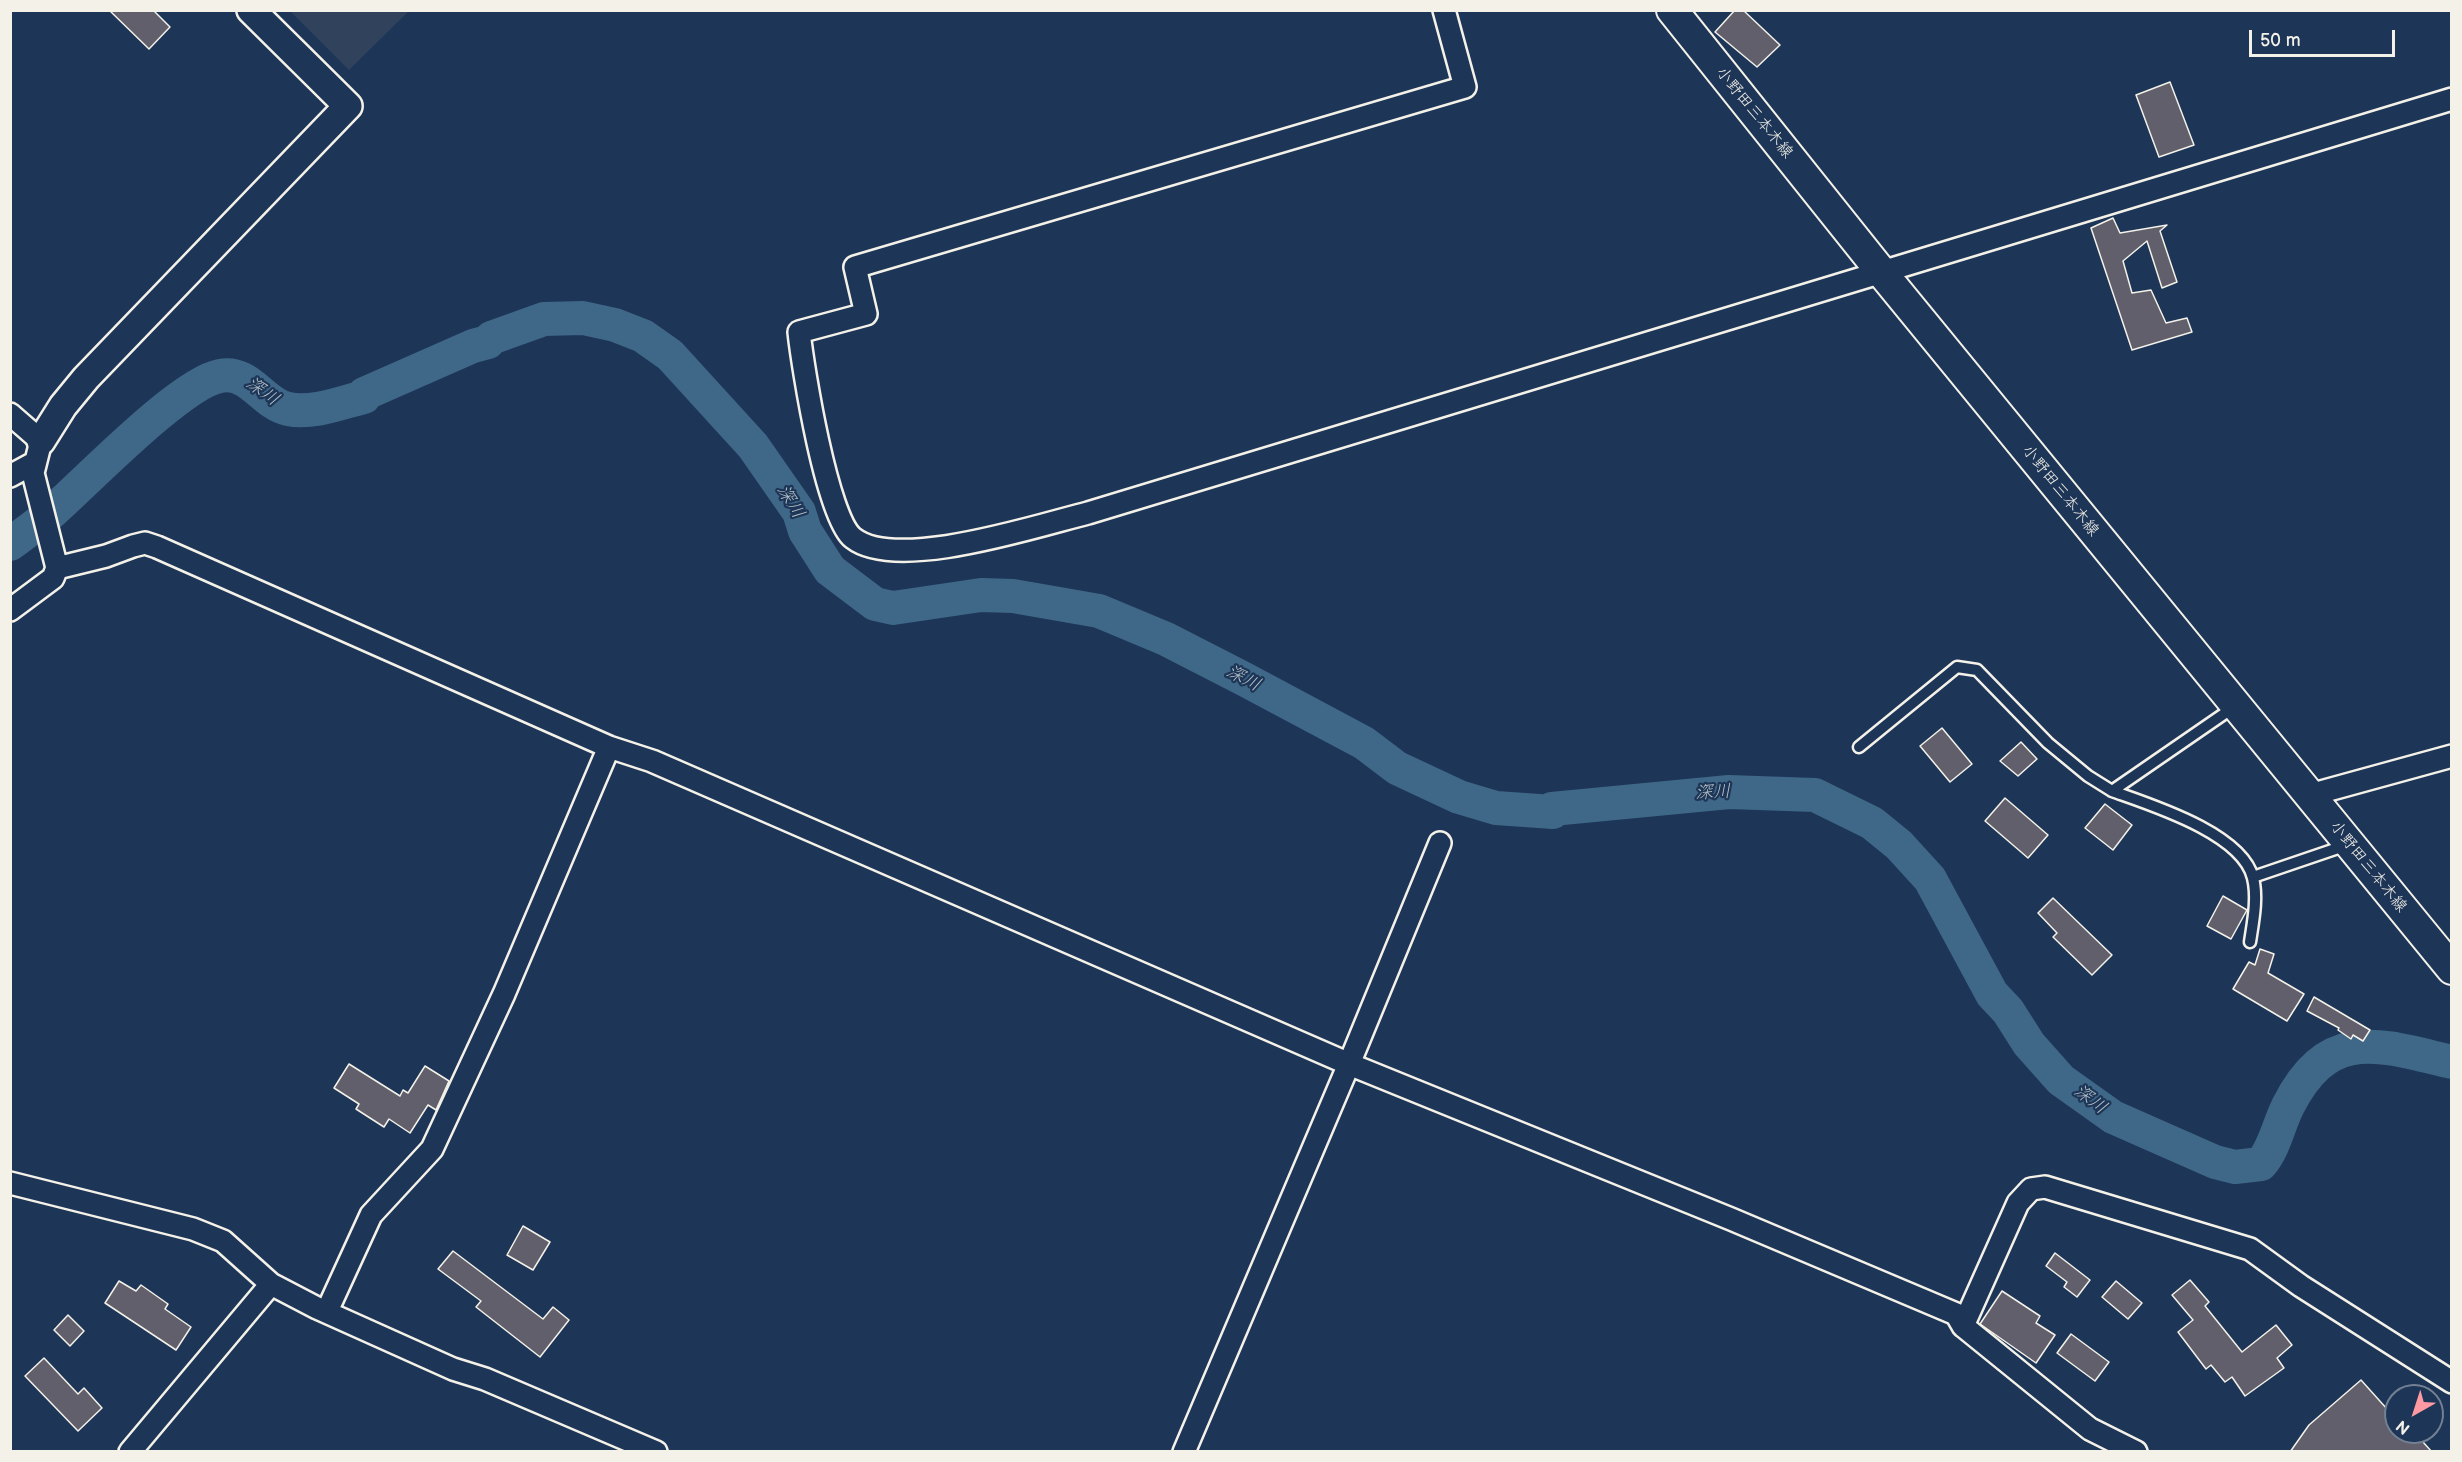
<!DOCTYPE html>
<meta charset="utf-8">
<style>
body{margin:0}
#map{position:relative;width:2462px;height:1462px;overflow:hidden;background:#1d3557;font-family:"Balsamiq Sans",sans-serif}
canvas{display:block}
.frame{position:absolute;inset:0;border:12px solid #f4f1e8;pointer-events:none}
.north{position:absolute;left:2384px;top:1384px;width:60px;height:60px;box-sizing:border-box;background:#1d3557;border:2px solid #738091;border-radius:50%;rotate:219deg;font-size:16px;font-weight:700;line-height:24px;text-align:center;color:#f4f1e8}
.north::after{content:'';display:block;margin:auto;width:21px;height:27px;background:#ff9aa2;clip-path:polygon(50% 0,100% 100%,50% 72%,0 100%)}
.scale{position:absolute;left:2249px;top:30px;width:146px;height:27px;box-sizing:border-box;border:3px solid #f4f1e8;border-top:0;padding-left:8px;font-size:18px;line-height:21px;white-space:nowrap;color:#f4f1e8;-webkit-text-stroke:4px #1d3557;paint-order:stroke}
</style>
<div id="map">
<canvas width="2462" height="1462"></canvas>
<div class="frame"></div>
<div class="north">N</div>
<div class="scale">50 m</div>
</div>
<script>
const g = document.querySelector('canvas').getContext('2d');
g.lineJoin = 'round';
function fillPath(path, color) {
  g.fillStyle = color;
  g.fill(path, 'evenodd');
}
function trace(path, color, width, dash) {
  g.strokeStyle = color;
  g.lineWidth = width;
  g.lineCap = dash ? 'butt' : 'round';
  g.setLineDash(dash || []);
  g.stroke(path);
}
function drawText(font, color, halo, rows, align = 'center') {
  g.font = font + ' "Balsamiq Sans","Klee One",sans-serif';
  g.lineWidth = 4.5;
  g.setLineDash([]);
  g.textBaseline = 'middle';
  g.strokeStyle = halo;
  g.fillStyle = color;
  for (const [text, x, y, turn = 0] of rows) {
    g.save();
    g.translate(x, y);
    g.rotate((+turn || 0) * Math.PI / 180);
    g.textAlign = isNaN(turn) ? turn : align;
    if (halo) g.strokeText(text, 0, 0);
    g.fillText(text, 0, 0);
    g.restore();
  }
}
fillPath(new Path2D(`
 M 290,11 L 409,11 L 349,70 Z`), '#31425d');
trace(new Path2D(`
 M 10,544 C 25,533 41,522 54,510 C 88,480 181,383 220,376 C 250,370 263,404 288,409 C 313,414 340,403 364,397 L 364,394 L 473,346 L 488,342 L 491,338 L 544,319 L 583,318 L 615,325 L 643,336 L 670,355 L 753,446 L 799,512 L 805,531 L 830,570 L 875,604 L 893,608 L 981,595 L 1013,596 L 1099,611 L 1166,639 L 1244,679 L 1364,743 L 1397,768 L 1459,797 L 1496,808 L 1553,812 L 1552,809 L 1729,792 L 1815,795 L 1872,823 L 1899,845 L 1930,879 L 1992,994 L 2008,1011 L 2029,1044 L 2061,1080 L 2113,1117 L 2215,1162 L 2235,1167 L 2261,1164 C 2275,1147 2278,1126 2288,1106 C 2329,1025 2379,1045 2452,1062`), '#3f6787', 34);
const building = new Path2D(`
 M 109,10 L 153,10 L 170,27 L 149,49 Z
 M 1735,10 L 1743,10 L 1780,45 L 1757,67 L 1715,32 Z
 M 2170,82 L 2194,145 L 2159,157 L 2136,95 Z
 M 2113,218 L 2120,233 L 2167,225 L 2160,231 L 2177,282 L 2162,288 L 2147,241 L 2123,261 L 2132,293 L 2151,290 L 2166,323 L 2187,318 L 2192,332 L 2132,350 L 2091,228 Z
 M 1942,728 L 1972,764 L 1950,782 L 1920,746 Z
 M 2021,742 L 2037,759 L 2018,776 L 2000,761 Z
 M 2005,798 L 2048,835 L 2028,858 L 1985,821 Z
 M 2105,804 L 2132,825 L 2113,850 L 2085,828 Z
 M 2223,896 L 2247,910 L 2231,939 L 2207,926 Z
 M 2053,898 L 2112,955 L 2092,975 L 2053,937 L 2057,933 L 2038,913 Z
 M 2260,949 L 2274,954 L 2268,973 L 2304,994 L 2287,1021 L 2233,989 L 2249,962 L 2255,965 Z
 M 2314,997 L 2370,1030 L 2363,1041 L 2353,1035 L 2351,1039 L 2338,1030 L 2339,1028 L 2307,1011 Z
 M 349,1064 L 400,1096 L 403,1090 L 408,1093 L 425,1066 L 449,1081 L 436,1110 L 428,1105 L 410,1133 L 389,1119 L 384,1127 L 356,1109 L 359,1104 L 334,1088 Z
 M 523,1226 L 550,1242 L 533,1270 L 507,1255 Z
 M 453,1251 L 543,1319 L 553,1307 L 569,1320 L 540,1357 L 476,1307 L 481,1301 L 438,1269 Z
 M 2055,1253 L 2090,1280 L 2077,1297 L 2064,1287 L 2067,1282 L 2046,1266 Z
 M 2190,1280 L 2209,1302 L 2205,1306 L 2242,1352 L 2276,1325 L 2292,1345 L 2277,1358 L 2284,1368 L 2245,1396 L 2232,1377 L 2225,1382 L 2211,1365 L 2206,1369 L 2178,1332 L 2193,1320 L 2172,1295 Z
 M 119,1281 L 136,1291 L 141,1285 L 168,1304 L 165,1309 L 191,1327 L 176,1350 L 105,1303 Z
 M 2116,1281 L 2142,1303 L 2128,1319 L 2102,1297 Z
 M 2002,1291 L 2040,1316 L 2036,1323 L 2055,1335 L 2036,1363 L 1980,1324 Z
 M 68,1315 L 84,1331 L 70,1346 L 54,1330 Z
 M 2071,1334 L 2109,1362 L 2095,1381 L 2057,1353 Z
 M 44,1358 L 78,1394 L 84,1388 L 102,1408 L 78,1431 L 25,1376 Z
 M 2361,1380 L 2396,1419 L 2396,1432 L 2414,1432 L 2432,1452 L 2290,1452 L 2309,1425 Z`);
fillPath(building, '#615f6b');
trace(building, '#f4f1e8', 1.5);
const service = new Path2D(`
 M 1859,747 L 1957,667 L 1977,670 L 2048,743 L 2088,776 L 2112,791 L 2234,707
 M 2112,791 C 2151,805 2242,833 2253,878 C 2258,898 2253,922 2250,942
 M 2253,877 L 2347,845`);
const minor = new Path2D(`
 M 1444,10 L 1465,87 L 855,267 L 866,314 L 799,332 C 803,369 827,518 853,538 C 896,572 1036,526 1088,513 L 2452,99
 M 10,414 L 41,441 L 33,473 L 57,568 L 53,578 L 10,610
 M 10,476 L 34,463
 M 57,568 L 106,556 L 133,546 L 145,543 L 157,547 L 609,747 L 652,761 L 1349,1064 L 1731,1219 L 1956,1314 L 1963,1326 L 2090,1429 L 2136,1452
 M 2310,795 L 2452,756
 M 10,1183 L 193,1229 L 223,1241 L 271,1284 L 317,1308 L 453,1369 L 485,1379 L 656,1452
 M 327,1311 L 371,1215 L 432,1149 L 504,994 L 609,747
 M 1963,1326 L 2018,1203 L 2031,1189 L 2045,1187 L 2250,1249 L 2301,1286 L 2452,1382
 M 130,1452 L 271,1284
 M 1184,1452 L 1349,1064 L 1440,843`);
const tertiary = new Path2D(`
 M 41,441 L 63,406 L 86,378 L 348,106 L 251,10`);
const secondary = new Path2D(`
 M 1672,10 L 1883,274 L 2452,969`);
trace(service, '#f4f1e8', 15);
trace(minor, '#f4f1e8', 26);
trace(tertiary, '#f4f1e8', 32);
trace(secondary, '#f4f1e8', 34);
trace(service, '#1d3557', 10);
trace(minor, '#1d3557', 21);
trace(tertiary, '#1d3557', 27);
trace(secondary, '#1d3557', 30);
drawText('16px', '#f4f1e8', '#1d3557', [
 ["小野田三本木線",1754,113,51],
 ["小野田三本木線",2060,491,51],
 ["小野田三本木線",2368,867,51]
]);
drawText('italic 18px', '#b5c1c6', '#1d3557', [
 ["深川",262,392,35],
 ["深川",790,502,59],
 ["深川",1243,679,27],
 ["深川",1713,793,-3],
 ["深川",2090,1100,36]
]);
</script>
